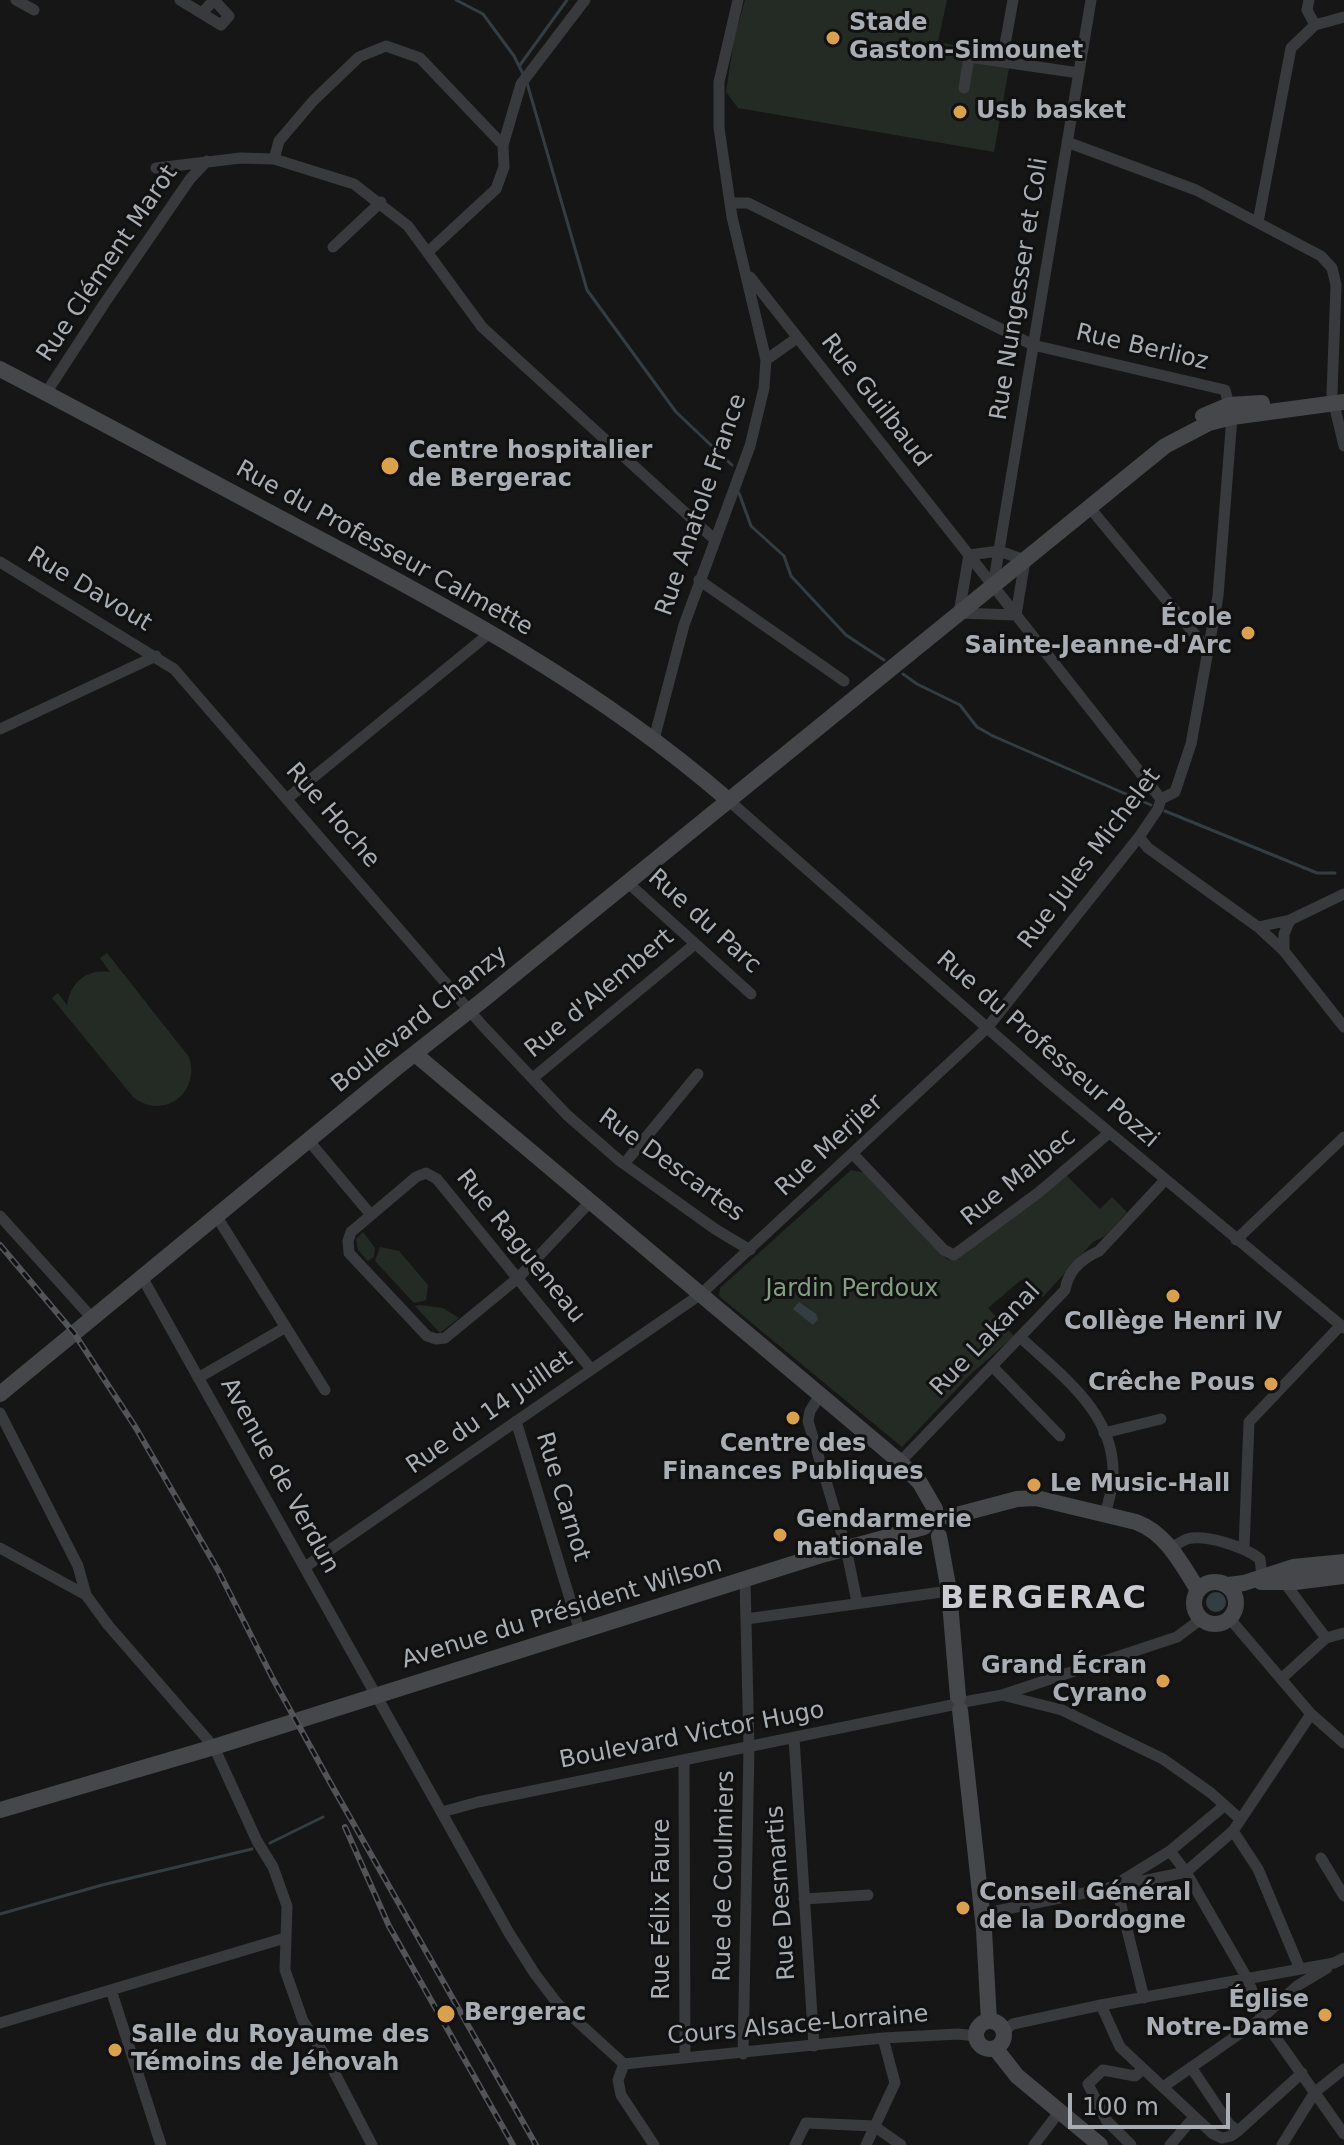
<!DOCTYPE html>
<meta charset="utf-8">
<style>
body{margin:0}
#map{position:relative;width:1344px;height:2145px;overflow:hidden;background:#161617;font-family:"DejaVu Sans",sans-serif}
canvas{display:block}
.scale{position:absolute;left:1068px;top:2093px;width:162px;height:36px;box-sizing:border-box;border:4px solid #a9aeb5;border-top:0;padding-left:10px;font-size:24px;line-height:28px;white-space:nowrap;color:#a9aeb5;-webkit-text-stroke:6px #111112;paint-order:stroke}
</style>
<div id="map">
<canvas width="1344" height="2145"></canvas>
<div class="scale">100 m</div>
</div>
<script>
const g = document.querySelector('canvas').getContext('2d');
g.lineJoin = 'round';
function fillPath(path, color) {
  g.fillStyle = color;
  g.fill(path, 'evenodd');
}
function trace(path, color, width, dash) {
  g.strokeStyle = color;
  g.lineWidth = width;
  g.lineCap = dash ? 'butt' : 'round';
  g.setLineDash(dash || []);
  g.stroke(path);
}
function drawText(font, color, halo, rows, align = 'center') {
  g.font = font + ' "DejaVu Sans",sans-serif';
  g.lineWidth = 6;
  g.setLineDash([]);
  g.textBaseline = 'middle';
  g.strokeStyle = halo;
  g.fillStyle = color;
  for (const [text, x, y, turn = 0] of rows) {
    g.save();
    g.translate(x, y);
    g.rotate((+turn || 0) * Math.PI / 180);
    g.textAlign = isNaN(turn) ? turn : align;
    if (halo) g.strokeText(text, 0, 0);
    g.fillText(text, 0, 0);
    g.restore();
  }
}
fillPath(new Path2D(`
 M 745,0 L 947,0 L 938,42 L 998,53 L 1009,68 L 994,152 L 738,108 L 726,92 L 734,39 Z
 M 107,953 L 189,1057 C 201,1093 163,1121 133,1097 L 52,998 L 58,993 L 67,1005 C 71,981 87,969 110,972 L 100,958 Z
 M 851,1170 L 865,1173 L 947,1259 L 957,1260 L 1066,1175 L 1100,1209 L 1112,1197 L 1127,1212 L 1105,1236 L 1093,1242 L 1043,1297 L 1021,1280 L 988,1308 L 1014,1336 L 971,1374 L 902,1447 L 719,1296 L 720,1288 Z
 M 363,1232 L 375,1248 L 374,1257 L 368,1261 L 358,1250 L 356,1239 Z
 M 380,1247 L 399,1251 L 428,1285 L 426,1300 L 414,1303 L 375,1261 Z
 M 420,1305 L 443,1308 L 459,1318 L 440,1333 L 415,1306 Z`), '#242b25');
fillPath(new Path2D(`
 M 799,1302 L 816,1314 L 818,1319 L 813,1325 L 793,1309 Z
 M1206 1602a10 10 0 1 1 20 0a10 10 0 1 1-20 0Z`), '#343d42');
trace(new Path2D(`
 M 456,0 L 483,14 L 514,56 L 524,76
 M 520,65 L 567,0
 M 527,83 L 587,290 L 676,412 L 732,465
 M 739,493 L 751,526 L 784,556 L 791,576 L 846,635 L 884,660
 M 903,674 L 917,684 L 960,705 L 977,727 L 993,736 L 1151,805
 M 1165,811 L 1317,873 L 1335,873
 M 270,1843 L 323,1817
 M 0,1914 L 102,1885 L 252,1849`), '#343d42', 3);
trace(new Path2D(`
 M 16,0 L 34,10
 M 180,0 L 221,25 L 229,16 L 214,0 L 202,13
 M 1309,0 L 1307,10 L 1315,25
 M 1002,61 L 1013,0
 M 964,88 L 969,57 L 1079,73
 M 1067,142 L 1196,190 L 1321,256 L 1332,268 L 1336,285 L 1332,394
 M 274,159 L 279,141 L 313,101 L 359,57 L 386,46 L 420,58 L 503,145
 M 156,168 L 241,158 L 274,159 L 354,184 L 408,226 L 482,327 L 714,539
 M 730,203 L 748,203 L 1033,345 L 1225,390 L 1229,405
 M 1258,222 L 1291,48 L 1315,25 L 1344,17
 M 333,247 L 381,202
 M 429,251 L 496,189 L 504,167 L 503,145 L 521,84 L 585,0
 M 750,277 L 1161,799
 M 766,360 L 797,338
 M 46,393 L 104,304 L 190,179 L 207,161
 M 1334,404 L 1344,446
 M 1090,508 L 1207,649
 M 999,551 L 1025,560 L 1016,615 L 959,613 L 969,555 Z
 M 0,562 L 174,669 L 482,1025 L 567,1115 L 620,1161 L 715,1229 L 750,1250
 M 699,580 L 844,681
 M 993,586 L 1091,0
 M 0,729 L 156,656
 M 654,739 L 684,625 L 750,446 L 764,388 L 766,360 L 732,217 L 719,128 L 719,82 L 738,0
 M 288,798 L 490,633
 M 727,799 L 1050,1083 L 1344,1328
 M 1139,837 L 1148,848 L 1258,927 L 1284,951 L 1344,1027
 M 627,882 L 751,994
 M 1258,927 L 1290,920 L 1344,894
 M 1284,951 L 1284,934 L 1290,920
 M 533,1078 L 695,944
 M 309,1141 L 371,1215
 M 853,1154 L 944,1250 L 954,1255 L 1038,1193 L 1109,1133
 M 624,1164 L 698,1074
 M 590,1202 L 518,1278 L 445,1338 L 436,1339 L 427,1336 L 349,1253 L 348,1241 L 351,1232 L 416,1177 L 426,1173 L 437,1179 L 591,1369
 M 0,1216 L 92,1318
 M 217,1217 L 325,1390
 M 1236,1240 L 1344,1137
 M 142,1277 L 509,1933 L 535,1974 L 557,2003 L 624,2064
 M 1021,1338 C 1062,1376 1116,1414 1113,1477 C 1113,1489 1108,1502 1105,1514
 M 992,1366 L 1060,1436
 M 198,1378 L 286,1327
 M 820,1395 L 810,1411 L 808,1421 L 846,1548 L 857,1602
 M 0,1413 L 78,1566 L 86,1595
 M 516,1421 L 580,1632
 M 1104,1433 L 1161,1419
 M 900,1462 L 1065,1290 C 1068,1271 1081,1259 1099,1251 L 1165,1180
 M 0,1548 L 86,1595 L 108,1625 L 214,1747 L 257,1841 L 273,1867 L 287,1906 L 285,1970 L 303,2021 L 329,2062 L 372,2145
 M 1171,1548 C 1176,1545 1182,1541 1187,1539 C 1206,1534 1245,1547 1260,1559 L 1262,1576
 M 1244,1548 L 1249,1422 L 1341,1325
 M 305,1567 L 701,1294 L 987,1028 L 1139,837 L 1158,809 L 1161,799 L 1175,792 L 1191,744 L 1218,596 L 1232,417
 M 1284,1582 L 1326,1638
 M 746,1619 L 949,1591
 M 1230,1619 L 1311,1714 L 1344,1743
 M 1281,1679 L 1326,1638 L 1344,1633
 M 1002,1695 L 1062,1710 L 1163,1759 L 1211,1793 L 1240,1819
 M 964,1702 L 1002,1695 L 1177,1637 L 1201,1619
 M 794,1738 L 814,2046
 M 684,1760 L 685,2058
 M 442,1812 L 478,1802 L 952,1705
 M 1233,1831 L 1258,1869 L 1300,1969
 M 1170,1851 L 1186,1872 L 1233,1831 L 1311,1714
 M 1321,1858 L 1344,1896
 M 1123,1880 L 1170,1851 L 1224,1806
 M 1116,1885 L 1144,1998
 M 804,1899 L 868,1895
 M 982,1914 L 1186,1872 L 1248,1980 L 1262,2018 L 1344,2134
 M 111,1990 L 161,2145
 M 1101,2005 L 1120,2047 L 1213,2134 L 1222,2138
 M 0,2023 L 285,1938
 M 1003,2031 L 1013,2024 L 1101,2005 L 1334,1963 L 1344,1958
 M 743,2054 L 749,1747 L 745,1580
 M 624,2064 L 883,2038 L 958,2034 L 976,2036
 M 624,2064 L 618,2080 L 621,2095 L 654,2145
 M 1191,2067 L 1229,2124 L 1238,2131
 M 1163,2087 L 1262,2018 L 1297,1986 L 1327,1968
 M 1222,2138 L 1231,2136 L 1238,2131 L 1302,2073
 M 795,2145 L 806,2123 L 874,2126 L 901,2145
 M 866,2145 L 895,2083 L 883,2038
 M 1034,2145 L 1059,2112
 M 1131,2145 L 1106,2120 L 1088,2084 L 1103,2070 L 1135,2076 L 1143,2069
 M 1170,2145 L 1194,2117
 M 1282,2145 L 1315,2092 L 1344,2069`), '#393a3d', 11);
trace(new Path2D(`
 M 0,369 C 100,421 199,475 299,528 C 449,607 598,687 727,799
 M 1203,416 L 1229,405 L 1262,403
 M 415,1054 L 900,1462 L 920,1483 L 935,1509
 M 0,1394 L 395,1069 L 483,1000 L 1165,446 L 1209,423 L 1232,417 L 1344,402
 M 949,1517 L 1017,1499 L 1036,1498 L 1136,1522 C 1166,1533 1181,1563 1198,1590
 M 939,1536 L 949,1591 L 958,1697
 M1194 1603a21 21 0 1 1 42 0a21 21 0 1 1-42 0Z
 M 1261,1582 L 1295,1582 L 1344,1576
 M 1228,1585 L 1244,1583 L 1293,1567 L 1344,1562
 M 960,1710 L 984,1930 L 989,2021
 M 0,1810 L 214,1747 L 818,1556 L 924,1527
 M976 2035a14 14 0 1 1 28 0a14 14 0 1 1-28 0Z
 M 995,2048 L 1017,2076 L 1100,2145`), '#45474b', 16);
const rail = new Path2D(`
 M 0,1245 L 74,1333 L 136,1428 L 218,1570 L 273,1679 L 331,1784 L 536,2145
 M 345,1827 L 389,1926 L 513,2145`);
trace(rail, '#525458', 6);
trace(rail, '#111112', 3, [9]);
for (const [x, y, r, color] of [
 [833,38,8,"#daa04a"],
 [960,112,8,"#daa04a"],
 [390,466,10,"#daa04a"],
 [1248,633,8,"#daa04a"],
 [1173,1296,8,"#daa04a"],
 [1271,1384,8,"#daa04a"],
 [793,1418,8,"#daa04a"],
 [1034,1485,8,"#daa04a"],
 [780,1535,8,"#daa04a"],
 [1163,1681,8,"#daa04a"],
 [963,1908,8,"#daa04a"],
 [446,2014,10,"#daa04a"],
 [1325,2015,8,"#daa04a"],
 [115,2050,8,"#daa04a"]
]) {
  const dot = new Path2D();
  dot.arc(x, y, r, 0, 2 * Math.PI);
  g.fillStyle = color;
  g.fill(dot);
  trace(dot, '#111112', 3);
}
drawText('bold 24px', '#a9aeb5', '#111112', [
 ["Stade",849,24],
 ["Gaston-Simounet",849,52],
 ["Usb basket",976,112],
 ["Centre hospitalier",408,452],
 ["de Bergerac",408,480],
 ["École",1232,619,"right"],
 ["Sainte-Jeanne-d'Arc",1232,647,"right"],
 ["Collège Henri IV",1173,1323,"center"],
 ["Crêche Pous",1255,1384,"right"],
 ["Centre des",793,1445,"center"],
 ["Finances Publiques",793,1473,"center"],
 ["Le Music-Hall",1050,1485],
 ["Gendarmerie",796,1521],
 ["nationale",796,1549],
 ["Grand Écran",1147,1667,"right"],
 ["Cyrano",1147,1695,"right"],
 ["Conseil Général",979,1894],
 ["de la Dordogne",979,1922],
 ["Église",1309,2001,"right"],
 ["Notre-Dame",1309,2029,"right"],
 ["Bergerac",464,2014],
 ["Salle du Royaume des",131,2036],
 ["Témoins de Jéhovah",131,2064]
], 'left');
drawText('24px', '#a9aeb5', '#111112', [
 ["Rue Clément Marot",108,264,-56],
 ["Rue Nungesser et Coli",1020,289,-81],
 ["Rue Berlioz",1142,348,13],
 ["Rue Guilbaud",875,401,52],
 ["Rue Anatole France",702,505,-71],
 ["Rue du Professeur Calmette",384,549,29],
 ["Rue Davout",89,590,31],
 ["Rue Hoche",332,816,49],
 ["Rue Jules Michelet",1090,859,-53],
 ["Rue du Parc",704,922,42],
 ["Rue d'Alembert",600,994,-40],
 ["Boulevard Chanzy",420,1020,-39],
 ["Rue du Professeur Pozzi",1047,1050,41],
 ["Rue Merjier",830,1146,-43],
 ["Rue Descartes",671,1166,36],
 ["Rue Malbec",1019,1178,-39],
 ["Rue Ragueneau",520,1247,51],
 ["Rue Lakanal",986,1340,-46],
 ["Rue du 14 Juillet",490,1413,-35],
 ["Avenue de Verdun",279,1476,61],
 ["Rue Carnot",562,1497,73],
 ["Avenue du Président Wilson",562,1613,-17],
 ["Boulevard Victor Hugo",692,1736,-11],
 ["Rue de Coulmiers",725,1876,-89],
 ["Rue Desmartis",782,1893,-94],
 ["Rue Félix Faure",663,1909,-90],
 ["Cours Alsace-Lorraine",798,2026,-5]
]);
drawText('24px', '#839e83', '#111112', [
 ["Jardin Perdoux",852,1290]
]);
g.letterSpacing = '2px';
drawText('bold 32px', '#caccd2', '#111112', [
 ["BERGERAC",1044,1600]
]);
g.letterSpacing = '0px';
</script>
